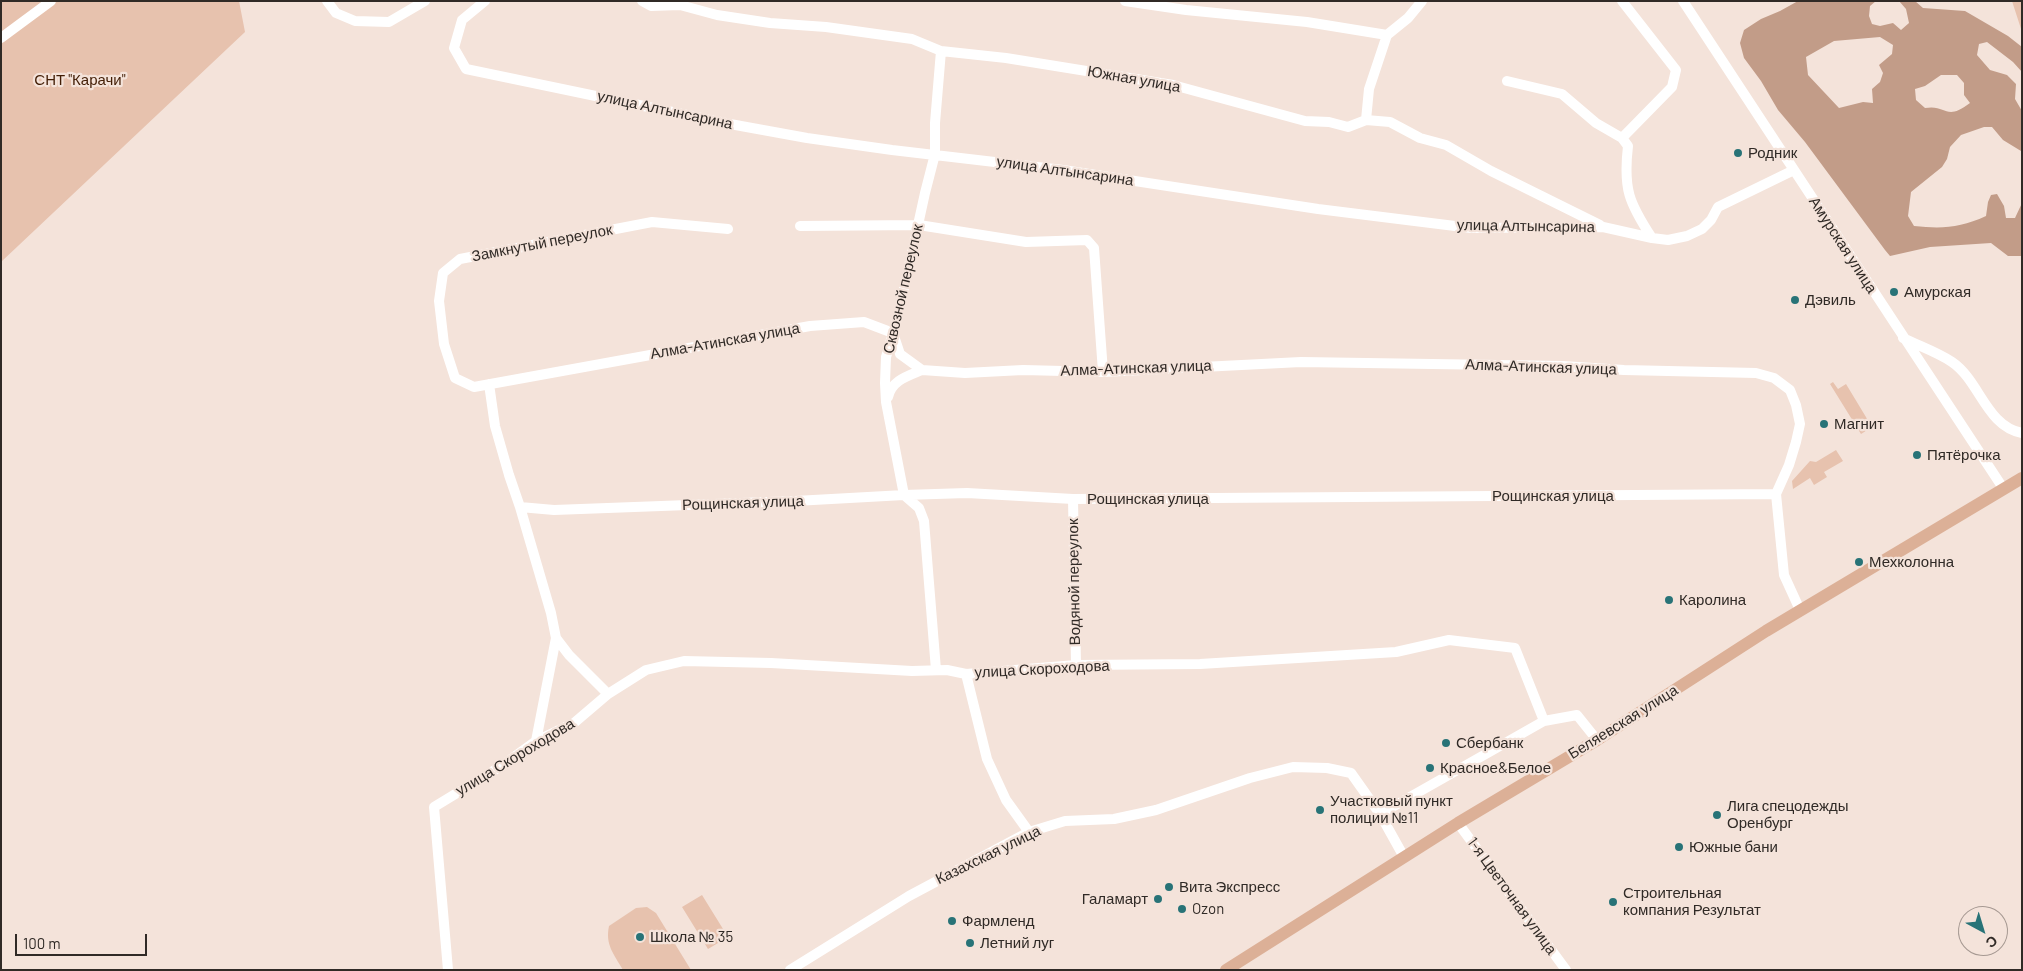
<!DOCTYPE html>
<meta charset="utf-8">
<style>
body{margin:0}
#map{position:relative;width:2023px;height:971px;overflow:hidden;background:#f4e3da;font-family:Barlow,sans-serif}
canvas{display:block}
.frame{position:absolute;inset:0;border:2px solid #302a26;pointer-events:none}
.north{position:absolute;left:1958px;top:906px;width:50px;height:50px;box-sizing:border-box;background:#f4e3da;border:1px solid #a69992;border-radius:50%;rotate:141deg;font-size:14px;font-weight:700;line-height:20px;text-align:center;color:#302a26}
.north::after{content:'';display:block;margin:auto;width:18px;height:22px;background:#287377;clip-path:polygon(50% 0,100% 100%,50% 72%,0 100%)}
.scale{position:absolute;left:15px;top:934px;width:132px;height:22px;box-sizing:border-box;border:2px solid #302a26;border-top:0;padding-left:6px;font-size:15px;line-height:18px;white-space:nowrap;color:#302a26;-webkit-text-stroke:4px #f4e3da;paint-order:stroke}
</style>
<div id="map">
<canvas width="2023" height="971"></canvas>
<div class="frame"></div>
<div class="north">С</div>
<div class="scale">100 m</div>
</div>
<script>
const g = document.querySelector('canvas').getContext('2d');
g.lineJoin = 'round';
function fillPath(path, color) {
  g.fillStyle = color;
  g.fill(path, 'evenodd');
}
function trace(path, color, width, dash) {
  g.strokeStyle = color;
  g.lineWidth = width;
  g.lineCap = dash ? 'butt' : 'round';
  g.setLineDash(dash || []);
  g.stroke(path);
}
function drawText(font, color, halo, rows, align = 'center') {
  g.font = font + ' Barlow,sans-serif';
  g.lineWidth = 4.5;
  g.setLineDash([]);
  g.textBaseline = 'middle';
  g.strokeStyle = halo;
  g.fillStyle = color;
  for (const [text, x, y, turn = 0] of rows) {
    g.save();
    g.translate(x, y);
    g.rotate((+turn || 0) * Math.PI / 180);
    g.textAlign = isNaN(turn) ? turn : align;
    if (halo) g.strokeText(text, 0, 0);
    g.fillText(text, 0, 0);
    g.restore();
  }
}
fillPath(new Path2D(`
 M 1,1 L 239,1 L 245,32 L 1,262 Z
 M 2012,1 L 2022,1 L 2022,32 Z
 M 1833,382 L 1838,389 L 1846,384 L 1872,427 L 1861,434 L 1830,384 Z
 M 1836,450 L 1843,461 L 1824,472 L 1827,477 L 1814,485 L 1810,478 L 1793,489 L 1792,481 L 1810,461 L 1816,462 Z
 M 702,895 L 728,937 L 708,949 L 682,907 Z
 M 647,907 L 656,913 L 691,970 L 623,970 C 614,954 605,945 609,926 L 636,908 Z`), '#e7c2ae');
fillPath(new Path2D(`
 M 1798,1 L 1876,1 L 1870,6 L 1869,16 L 1872,24 L 1880,26 L 1893,23 L 1901,30 L 1909,23 L 1906,9 L 1899,1 L 1915,1 L 1923,8 L 1965,11 L 2008,36 L 2022,47 L 2022,72 L 2013,62 L 1987,42 L 1979,44 L 1977,55 L 1990,70 L 2007,75 L 2016,84 L 2015,99 L 2022,111 L 2022,156 L 2021,151 L 2003,140 L 1992,127 L 1984,127 L 1961,135 L 1950,147 L 1947,159 L 1942,167 L 1911,192 L 1908,216 L 1914,226 C 1942,229 1960,228 1986,216 L 1988,202 L 1991,195 L 1997,194 L 2004,206 L 2006,218 L 2015,218 L 2022,203 L 2022,256 L 2008,256 L 1991,243 L 1930,247 L 1890,256 L 1885,250 L 1805,142 L 1778,110 L 1761,81 L 1744,58 L 1740,43 L 1744,30 L 1761,19 L 1780,11 ZM 1880,37 L 1893,45 L 1892,54 L 1879,65 L 1883,73 L 1880,82 L 1872,89 L 1873,103 L 1863,102 L 1839,108 L 1808,75 L 1806,57 L 1834,41 ZM 1941,75 L 1957,75 L 1964,83 L 1964,95 L 1970,103 C 1945,122 1947,104 1925,108 L 1916,100 L 1915,89 L 1925,86 Z`), '#c29c88');
trace(new Path2D(`
 M 327,1 L 336,13 L 355,21 L 389,22 L 425,1
 M 485,1 L 462,20 L 454,48 L 466,69 L 730,124 L 807,138 L 892,150 L 1063,170 L 1318,209 L 1471,228 L 1603,227 L 1652,238 L 1668,240 L 1687,236 L 1702,229 L 1711,220 L 1718,207 L 1794,170
 M 642,1 L 651,6 L 680,5 L 717,15 L 770,23 L 826,27 L 912,39 L 941,51 L 1006,58 L 1173,85 L 1305,121 L 1329,122 L 1348,127 L 1366,120 L 1390,122 L 1420,138 L 1446,145 L 1491,171 L 1600,225
 M 1125,1 L 1186,10 L 1307,22 L 1387,35
 M 1683,1 L 2003,488
 M 1,38 L 51,1
 M 1507,81 L 1562,94 L 1596,123 L 1622,138 L 1672,87 L 1676,70 L 1622,1
 M 1366,120 L 1369,89 L 1387,35 L 1408,18 L 1422,1
 M 1622,138 L 1628,146 C 1623,189 1629,203 1652,238
 M 800,226 L 919,225 L 1026,242 L 1087,240 L 1094,248 L 1103,372
 M 728,229 L 652,222 L 460,259 L 443,273 L 439,301 L 444,344 L 455,378 L 474,387 L 810,326 L 864,322 L 893,333 L 900,354 L 922,370 L 965,373 L 1023,370 L 1103,372 L 1301,362 L 1563,366 L 1624,370 L 1756,373 L 1774,378 L 1790,390 L 1796,405 L 1800,424 L 1796,442 L 1789,465 L 1776,494 L 1784,575 L 1800,610
 M 1903,338 C 1919,346 1937,352 1952,362 C 1980,381 1986,426 2022,433
 M 489,384 L 495,426 L 509,475 L 520,507 L 551,613 L 556,638 L 569,655 L 608,694
 M 888,397 C 892,380 908,376 922,370
 M 1073,499 L 1076,665
 M 520,507 L 554,510 L 795,501 L 904,495 L 967,493 L 1073,499 L 1776,494
 M 936,670 L 924,521 L 919,508 L 904,495 L 886,402 L 885,383 L 886,357 L 898,316 L 925,193 L 935,154 L 935,123 L 941,51
 M 966,674 L 987,759 L 1006,800 L 1029,832
 M 536,741 L 556,638
 M 1380,814 L 1544,721
 M 1458,823 L 1566,970
 M 448,970 L 434,807 L 503,765 L 536,741 L 574,723 L 608,694 L 646,670 L 684,661 L 771,663 L 912,671 L 947,670 L 966,674 L 1076,665 L 1200,664 L 1396,652 L 1449,640 L 1515,648 L 1544,721 L 1577,715 L 1597,740
 M 790,970 L 909,896 L 1029,832 L 1065,821 L 1114,819 L 1156,810 L 1250,778 L 1293,767 L 1327,768 L 1351,773 L 1380,814 L 1404,857`), '#fff', 10);
trace(new Path2D(`
 M 1226,970 L 1458,823 L 1597,740 L 1766,631 L 2022,478`), '#dcb097', 12);
for (const [x, y, r, color] of [
 [1738,153,5,"#287377"],
 [1894,292,5,"#287377"],
 [1795,300,5,"#287377"],
 [1824,424,5,"#287377"],
 [1917,455,5,"#287377"],
 [1859,562,5,"#287377"],
 [1669,600,5,"#287377"],
 [1446,743,5,"#287377"],
 [1430,768,5,"#287377"],
 [1320,810,5,"#287377"],
 [1717,815,5,"#287377"],
 [1679,847,5,"#287377"],
 [1169,887,5,"#287377"],
 [1158,899,5,"#287377"],
 [1613,902,5,"#287377"],
 [1182,909,5,"#287377"],
 [952,921,5,"#287377"],
 [640,937,5,"#287377"],
 [970,943,5,"#287377"]
]) {
  const dot = new Path2D();
  dot.arc(x, y, r, 0, 2 * Math.PI);
  g.fillStyle = color;
  g.fill(dot);
  trace(dot, '#f4e3da', 2);
}
drawText('15px', '#302a26', '#f4e3da', [
 ["Южная улица",1134,79,10],
 ["улица Алтынсарина",665,110,12],
 ["улица Алтынсарина",1065,171,8],
 ["улица Алтынсарина",1526,226,1],
 ["Замкнутый переулок",542,243,-11],
 ["Амурская улица",1843,245,57],
 ["Сквозной переулок",903,289,-77],
 ["Алма-Атинская улица",725,341,-10],
 ["Алма-Атинская улица",1541,367,2],
 ["Алма-Атинская улица",1136,368,-2],
 ["Рощинская улица",1553,496],
 ["Рощинская улица",1148,499],
 ["Рощинская улица",743,503,-2],
 ["Водяной переулок",1074,582,-91],
 ["улица Скороходова",1042,669,-3],
 ["Беляевская улица",1623,722,-32],
 ["улица Скороходова",515,757,-31],
 ["Казахская улица",988,855,-26],
 ["1-я Цветочная улица",1512,896,54]
]);
drawText('15px', '#421d05', '#f4e3da', [
 ["СНТ \"Карачи\"",80,80]
]);
drawText('15px', '#302a26', '#f4e3da', [
 ["Родник",1748,153],
 ["Амурская",1904,292],
 ["Дэвиль",1805,300],
 ["Магнит",1834,424],
 ["Пятёрочка",1927,455],
 ["Мехколонна",1869,562],
 ["Каролина",1679,600],
 ["Сбербанк",1456,743],
 ["Красное&Белое",1440,768],
 ["Участковый пункт",1330,801],
 ["полиции №11",1330,818],
 ["Лига спецодежды",1727,806],
 ["Оренбург",1727,823],
 ["Южные бани",1689,847],
 ["Вита Экспресс",1179,887],
 ["Строительная",1623,893],
 ["компания Результат",1623,910],
 ["Галамарт",1148,899,"right"],
 ["Ozon",1192,909],
 ["Фармленд",962,921],
 ["Школа № 35",650,937],
 ["Летний луг",980,943]
], 'left');
</script>
